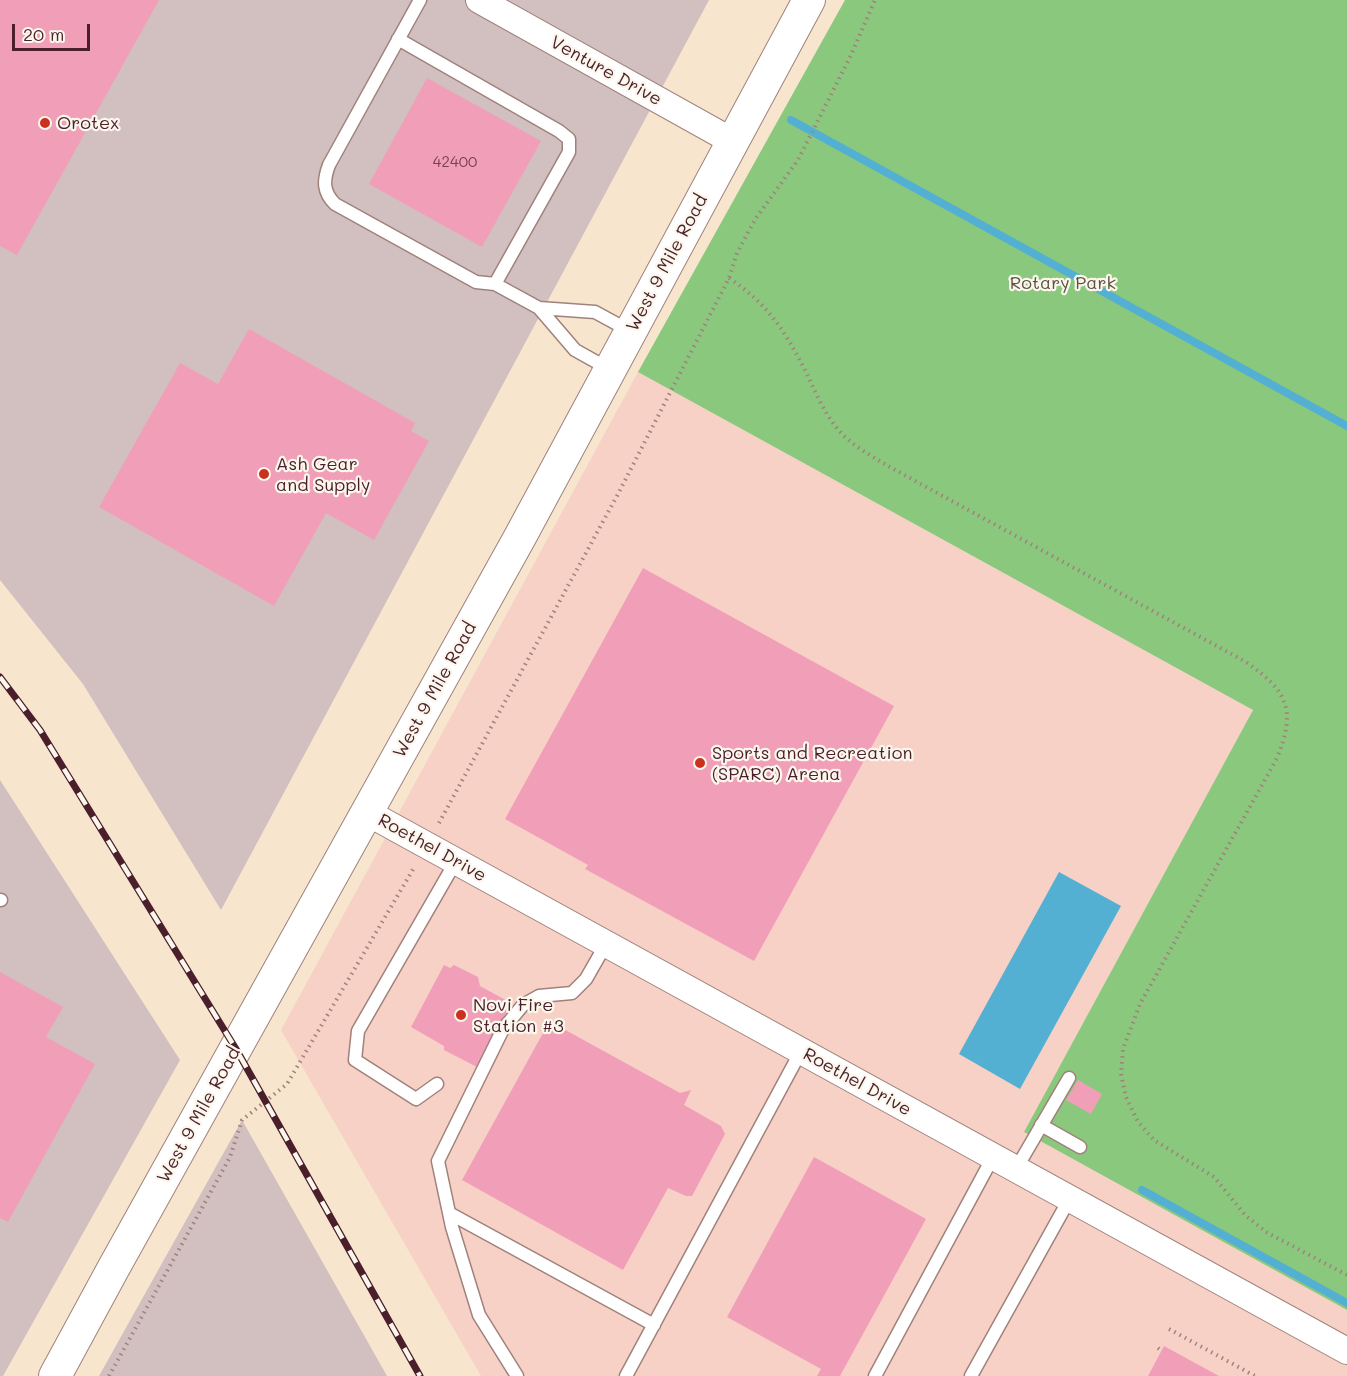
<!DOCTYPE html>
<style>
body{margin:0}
#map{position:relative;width:1347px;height:1376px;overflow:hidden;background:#f7e5ce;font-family:Mali,sans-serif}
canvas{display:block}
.scale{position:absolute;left:12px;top:24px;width:78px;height:27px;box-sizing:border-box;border:3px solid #4a1f2b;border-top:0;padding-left:8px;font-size:18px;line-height:21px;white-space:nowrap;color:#4a1f2b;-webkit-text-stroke:4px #fbf7ec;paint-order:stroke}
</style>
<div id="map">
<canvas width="1347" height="1376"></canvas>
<div class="scale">20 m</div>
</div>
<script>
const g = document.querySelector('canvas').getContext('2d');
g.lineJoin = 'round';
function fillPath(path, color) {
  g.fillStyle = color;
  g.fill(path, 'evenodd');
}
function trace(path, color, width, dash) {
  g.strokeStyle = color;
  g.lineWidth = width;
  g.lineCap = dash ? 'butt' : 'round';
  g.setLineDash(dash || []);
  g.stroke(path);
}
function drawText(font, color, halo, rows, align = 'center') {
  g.font = font + ' Mali,sans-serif';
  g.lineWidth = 4.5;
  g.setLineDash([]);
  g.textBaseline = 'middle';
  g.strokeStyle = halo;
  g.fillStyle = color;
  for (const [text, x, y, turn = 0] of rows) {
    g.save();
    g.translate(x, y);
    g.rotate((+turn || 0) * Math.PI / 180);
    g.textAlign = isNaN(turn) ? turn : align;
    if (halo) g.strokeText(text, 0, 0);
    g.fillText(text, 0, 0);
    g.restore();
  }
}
fillPath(new Path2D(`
 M 638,372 L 1253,710 L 1024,1132 L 1347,1310 L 1347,1376 L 481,1376 L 281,1030 Z`), '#f7d1c6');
fillPath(new Path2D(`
 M 0,0 L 709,0 L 221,910 L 83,684 L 0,580 Z
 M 0,780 L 180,1060 L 3,1376 L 0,1376 Z
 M 242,1120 L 387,1376 L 99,1376 Z`), '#d2bfbf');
fillPath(new Path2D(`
 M 845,0 L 1347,0 L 1347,1310 L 1024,1132 L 1253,710 L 638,372 Z`), '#8ac87e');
fillPath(new Path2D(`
 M 1059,872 L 1121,906 L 1020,1089 L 959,1054 Z`), '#54b0d2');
trace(new Path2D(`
 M 791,120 L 1347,426
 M 1142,1190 L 1347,1303`), '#54b0d2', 8);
fillPath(new Path2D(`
 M 0,0 L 159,0 L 17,255 L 0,246 Z
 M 427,78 L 541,141 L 482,247 L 369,184 Z
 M 249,329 L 415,423 L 411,431 L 429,441 L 374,540 L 326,513 L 274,606 L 99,507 L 180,363 L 218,384 Z
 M 643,568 L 894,706 L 754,961 L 585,869 L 588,865 L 505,819 Z
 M 444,965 L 450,968 L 454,965 L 478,977 L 480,986 L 511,1003 L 477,1067 L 444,1050 L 444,1046 L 411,1027 Z
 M 0,972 L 63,1007 L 46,1037 L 95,1064 L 8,1222 L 0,1218 Z
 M 553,1026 L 560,1027 L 680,1093 L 691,1090 L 684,1105 L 721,1126 L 725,1134 L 692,1196 L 686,1196 L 668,1188 L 623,1270 L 462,1180 L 543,1033 L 548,1027 Z
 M 1078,1080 L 1102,1094 L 1091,1114 L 1066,1100 Z
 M 814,1157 L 926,1219 L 840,1376 L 817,1376 L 821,1369 L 727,1317 Z
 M 1164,1346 L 1219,1376 L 1148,1376 Z`), '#f19fb9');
const service = new Path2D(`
 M 420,0 L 329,165 C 323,181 323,192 335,204 L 476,282 L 495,284 L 539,308 L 575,350 L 609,369
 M 398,39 L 559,131 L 569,139 L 569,152 L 495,284
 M 539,308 L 595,312 L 630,331
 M 0,900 L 1,900
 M 437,1084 L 416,1099 L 355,1060 L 358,1031 L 456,861
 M 1041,1125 L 1080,1147
 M 1016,1169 L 1069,1078
 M 449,1213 L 654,1325
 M 517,1376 L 479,1315 L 452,1227 L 438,1161 L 503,1029 L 523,1005 L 539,996 L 572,993 L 586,979 L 606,944
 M 626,1376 L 801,1051
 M 875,1376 L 993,1157
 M 971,1376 L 1070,1198`);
const minor = new Path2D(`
 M 479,0 L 732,141
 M 368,813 L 1347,1351`);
const tertiary = new Path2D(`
 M 55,1376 L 113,1269 L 520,537 L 809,0`);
trace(service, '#a0827c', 15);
trace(minor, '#a0827c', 28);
trace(tertiary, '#a0827c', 34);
trace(new Path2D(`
 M 729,278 C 769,305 785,331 807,374 C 815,392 824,412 836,427 C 849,444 870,455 888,466 L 1246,662 C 1287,691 1297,709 1277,758 L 1140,1004 L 1123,1049 L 1121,1074 L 1126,1097 L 1138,1122 L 1154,1140 L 1214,1177 L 1246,1216 L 1266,1232 L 1347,1275
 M 439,823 L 618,494 L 729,278 L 737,253 L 756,218 L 798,160 L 851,55 L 875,0
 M 1169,1329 L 1255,1376
 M 1158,1348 L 1162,1351
 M 109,1376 L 230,1157 L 242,1120 L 287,1084 L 415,866`), '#a0827c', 4, [1.5, 4.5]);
trace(service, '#fff', 12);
trace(minor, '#fff', 26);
trace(tertiary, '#fff', 32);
const rail = new Path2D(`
 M 0,677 L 40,730 L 236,1049 L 420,1376`);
trace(rail, '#4a1f2b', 7);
trace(rail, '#fbf7ec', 4.5, [14]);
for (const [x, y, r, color] of [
 [45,123,6,"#c8321e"],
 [264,474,6,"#c8321e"],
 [700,763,6,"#c8321e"],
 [461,1015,6,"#c8321e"]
]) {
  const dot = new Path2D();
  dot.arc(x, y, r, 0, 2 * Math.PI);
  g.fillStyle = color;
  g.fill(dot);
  trace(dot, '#fbf7ec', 2);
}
drawText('15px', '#743f4e', null, [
 ["42400",455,162]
]);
drawText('18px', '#4a1f2b', '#fbf7ec', [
 ["Venture Drive",606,71,29],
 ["West 9 Mile Road",667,263,-62],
 ["West 9 Mile Road",435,690,-61],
 ["Roethel Drive",432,848,29],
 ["Roethel Drive",857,1082,29],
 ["West 9 Mile Road",199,1115,-61]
]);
drawText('18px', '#4a1f2b', '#fbf7ec', [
 ["Orotex",57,123],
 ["Ash Gear",276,464],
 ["and Supply",276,485],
 ["Sports and Recreation",712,753],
 ["(SPARC) Arena",712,774],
 ["Novi Fire",473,1005],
 ["Station #3",473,1026]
], 'left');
drawText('18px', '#5d5244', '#fbf7ec', [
 ["Rotary Park",1063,283]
]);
</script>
